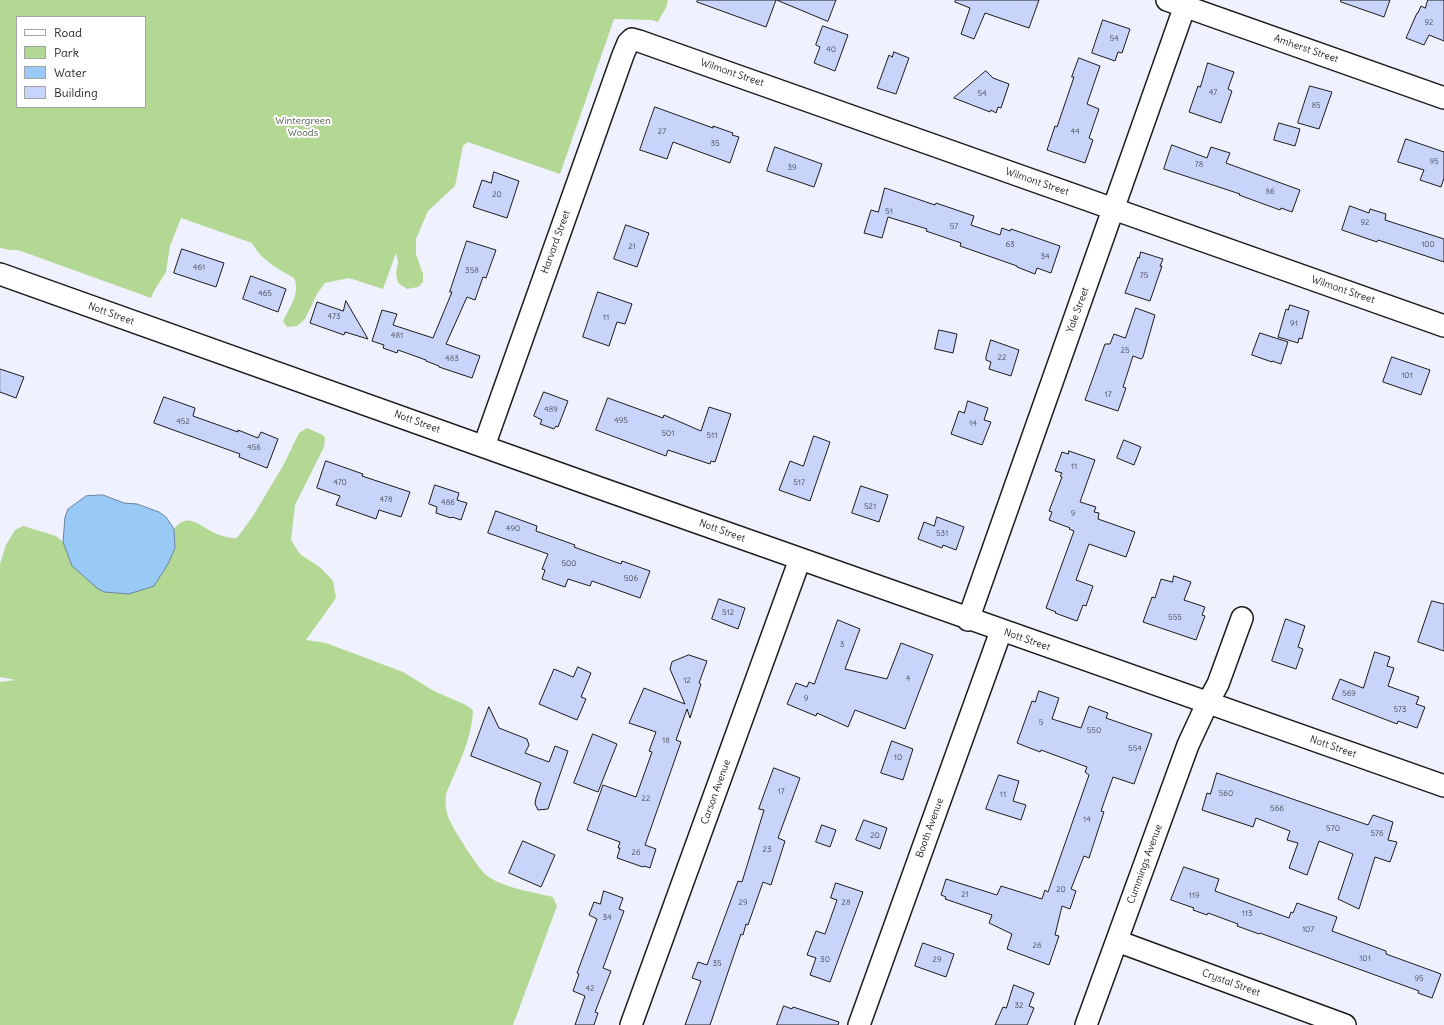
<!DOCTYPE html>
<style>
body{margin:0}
#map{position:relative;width:1444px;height:1025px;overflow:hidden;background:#eff2fe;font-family:Delius,sans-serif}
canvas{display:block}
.legend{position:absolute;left:16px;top:16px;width:130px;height:92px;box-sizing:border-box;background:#fff;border:1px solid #a4a4a4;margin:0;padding:5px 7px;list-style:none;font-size:12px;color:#1c1c1c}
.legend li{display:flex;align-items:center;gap:8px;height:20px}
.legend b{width:20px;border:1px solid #a4a4a4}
</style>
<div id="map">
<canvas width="1444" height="1025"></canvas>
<ul class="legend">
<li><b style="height:5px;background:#fff"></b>Road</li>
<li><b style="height:11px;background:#b3d893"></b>Park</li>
<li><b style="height:11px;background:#99c9f5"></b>Water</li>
<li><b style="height:11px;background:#c9d4fb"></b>Building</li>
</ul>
</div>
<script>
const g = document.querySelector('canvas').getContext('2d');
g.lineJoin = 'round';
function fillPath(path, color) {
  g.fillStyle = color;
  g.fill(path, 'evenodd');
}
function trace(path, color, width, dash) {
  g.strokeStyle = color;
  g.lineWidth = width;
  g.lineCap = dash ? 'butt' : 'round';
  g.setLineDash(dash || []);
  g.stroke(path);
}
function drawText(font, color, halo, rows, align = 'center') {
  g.font = font + ' Delius,sans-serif';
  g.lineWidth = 4;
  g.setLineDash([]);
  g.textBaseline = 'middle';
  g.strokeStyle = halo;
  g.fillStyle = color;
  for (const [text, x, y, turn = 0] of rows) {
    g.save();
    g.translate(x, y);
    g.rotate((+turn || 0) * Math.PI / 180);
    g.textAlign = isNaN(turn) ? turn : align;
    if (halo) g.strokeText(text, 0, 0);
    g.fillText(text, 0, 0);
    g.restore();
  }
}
fillPath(new Path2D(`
 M 0,0 L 668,0 C 667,9 661,14 658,22 L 652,20 L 614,19 L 560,174 L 468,142 L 463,146 L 455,186 L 428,211 L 416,239 L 416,254 L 423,274 L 423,282 L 418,287 L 407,289 L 398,283 L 396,273 L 398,262 L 396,253 L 383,289 L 349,278 L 325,283 L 317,294 L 305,319 L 297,326 L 287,327 L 283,321 C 289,309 301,292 294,278 C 278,269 261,260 252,243 L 181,218 L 170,246 L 166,272 L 154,291 L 151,298 L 18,250 L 11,250 L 0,248 ZM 17,17 L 145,17 L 145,107 L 17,107 Z
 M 307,428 L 323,435 L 325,438 L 324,447 L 295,505 L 291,540 L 300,554 L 321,568 L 333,581 L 336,598 L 306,640 L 326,643 L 403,672 L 434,691 L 466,705 L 473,710 C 472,740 457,767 446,794 C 445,803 446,813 450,821 C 455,832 478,868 486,875 C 503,888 533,892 553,897 L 557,906 L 513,1025 L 0,1025 L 0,682 L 16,680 L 0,677 L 0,564 L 6,545 L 15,530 L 23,526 L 56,536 L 63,542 L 72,566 L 97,588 L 104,592 L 129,594 L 154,586 L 168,564 L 175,548 L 174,529 C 185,515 194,521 207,529 C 215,534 229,539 237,538 L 253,516 L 284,464 L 299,433 Z`), '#b3d893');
const water = new Path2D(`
 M 103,495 L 124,503 L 137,504 L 159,512 L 166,517 L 174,529 L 175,548 L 168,564 L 154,586 L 129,594 L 104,592 L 97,588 L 72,566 L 63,542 L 65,517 L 68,509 L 86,496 Z`);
fillPath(water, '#99c9f5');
trace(water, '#67849e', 1);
const building = new Path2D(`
 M 698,0 L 776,0 L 766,27 L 697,2 Z
 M 777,0 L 836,0 L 828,21 Z
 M 956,0 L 1039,0 L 1029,28 L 985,13 L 974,39 L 961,34 L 970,8 L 955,2 Z
 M 1341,0 L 1390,0 L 1384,17 L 1341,2 Z
 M 1428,0 L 1444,0 L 1444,41 L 1429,35 L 1424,45 L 1406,38 L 1417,13 L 1418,13 L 1421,6 L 1425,8 Z
 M 1103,20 L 1130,29 L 1122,53 L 1118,52 L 1115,61 L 1092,53 Z
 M 823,26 L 848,35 L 835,71 L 814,63 L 820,47 L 816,45 Z
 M 894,52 L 909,58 L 896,94 L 877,88 L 889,55 L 892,57 Z
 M 1079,58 L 1100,66 L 1087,104 L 1099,109 L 1089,138 L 1093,140 L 1085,163 L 1047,150 L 1055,126 L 1057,127 L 1074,77 L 1072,77 Z
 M 1208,63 L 1234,72 L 1228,89 L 1232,91 L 1221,123 L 1189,112 L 1198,86 L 1200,87 Z
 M 986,71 L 993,78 L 1009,84 L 1001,108 L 998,107 L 996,113 L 991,110 L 990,112 L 954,98 Z
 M 1310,86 L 1332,92 L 1319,129 L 1298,123 Z
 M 655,107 L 713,128 L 713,126 L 733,133 L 732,135 L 739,137 L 730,163 L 673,142 L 667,159 L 640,150 Z
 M 1279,123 L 1300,129 L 1295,146 L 1274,140 Z
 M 1406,139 L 1444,152 L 1444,178 L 1441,187 L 1420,180 L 1424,170 L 1398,162 Z
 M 1172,145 L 1207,158 L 1211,147 L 1230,153 L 1226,163 L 1300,190 L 1292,212 L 1281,208 L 1280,210 L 1239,195 L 1240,194 L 1164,169 Z
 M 775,147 L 822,164 L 814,187 L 767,171 Z
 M 494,172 L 519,181 L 507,218 L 473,207 L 482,180 L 491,183 Z
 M 885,188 L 935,205 L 936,203 L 974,216 L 971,225 L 1000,235 L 1002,228 L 1010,231 L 1011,229 L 1060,246 L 1051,273 L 1037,268 L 1035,274 L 1017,267 L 1017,266 L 960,246 L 961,243 L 926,231 L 927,229 L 888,217 L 882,238 L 864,233 L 871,210 L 878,212 Z
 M 1350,206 L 1369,213 L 1370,209 L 1386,214 L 1385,220 L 1444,239 L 1444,262 L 1378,240 L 1377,242 L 1342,230 Z
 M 626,225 L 649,233 L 637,267 L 614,259 Z
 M 467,241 L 496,250 L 486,278 L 483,277 L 475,300 L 467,297 L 446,344 L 480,356 L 472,378 L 439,367 L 439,366 L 426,361 L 426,360 L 398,350 L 397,353 L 383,348 L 384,345 L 372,341 L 382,310 L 397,314 L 393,325 L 433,338 L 452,292 L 450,292 Z
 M 182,249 L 224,263 L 216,287 L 174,273 Z
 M 1141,252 L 1163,259 L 1160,266 L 1162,266 L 1150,301 L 1125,293 L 1138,257 L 1139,258 Z
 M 251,276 L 286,289 L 278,312 L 243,299 Z
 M 598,292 L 632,304 L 625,324 L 617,322 L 609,346 L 583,337 Z
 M 346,301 L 368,339 L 345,332 L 344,335 L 310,323 L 317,302 L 343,311 Z
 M 1290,305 L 1309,311 L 1302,339 L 1299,338 L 1298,343 L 1278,337 L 1286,309 L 1288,310 Z
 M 1136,308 L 1155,315 L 1143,357 L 1141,359 L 1133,356 L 1123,387 L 1126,388 L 1118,411 L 1085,400 L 1105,344 L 1110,344 L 1114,334 L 1125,338 Z
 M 939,330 L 957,334 L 953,353 L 935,349 Z
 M 1260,333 L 1288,342 L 1281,364 L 1272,361 L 1272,362 L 1252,355 Z
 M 991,340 L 1019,350 L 1011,376 L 989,369 L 991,362 L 986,360 L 986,357 Z
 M 1392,357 L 1430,370 L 1421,395 L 1383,382 Z
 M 0,369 L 24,377 L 16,398 L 0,392 Z
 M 544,392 L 568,401 L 558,427 L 556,426 L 554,429 L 540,424 L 542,420 L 534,416 Z
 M 164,397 L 195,408 L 193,416 L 238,432 L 238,430 L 258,438 L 261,432 L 278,439 L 267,468 L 239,457 L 240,454 L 154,423 Z
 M 608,398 L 663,418 L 664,415 L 701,431 L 709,407 L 731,414 L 715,462 L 711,461 L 710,464 L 668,450 L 666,456 L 596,430 Z
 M 968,401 L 988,408 L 984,420 L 991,422 L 982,445 L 951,434 L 959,411 L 964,413 Z
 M 814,436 L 830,442 L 810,501 L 779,490 L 790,461 L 803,466 Z
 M 1124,440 L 1141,447 L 1134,465 L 1117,458 Z
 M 1069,451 L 1095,460 L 1080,502 L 1096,507 L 1094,512 L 1099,513 L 1098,519 L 1135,532 L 1126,557 L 1089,544 L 1076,580 L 1093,586 L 1086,606 L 1083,605 L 1077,621 L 1055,613 L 1056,612 L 1046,608 L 1074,531 L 1069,529 L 1070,528 L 1049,520 L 1052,512 L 1049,511 L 1062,477 L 1060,476 L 1062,473 L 1055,471 L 1062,452 L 1068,454 Z
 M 326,461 L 363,474 L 362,476 L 410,492 L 401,517 L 379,510 L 376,519 L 336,505 L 340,496 L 317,488 Z
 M 435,485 L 459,493 L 457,500 L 467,503 L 461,520 L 452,517 L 451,518 L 436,513 L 437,507 L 429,504 Z
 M 861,486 L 888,495 L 879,522 L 852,513 Z
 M 496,511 L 537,526 L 536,531 L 575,545 L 574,547 L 621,564 L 622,561 L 650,571 L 640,598 L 592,581 L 590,586 L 568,579 L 565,587 L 542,579 L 545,570 L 542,569 L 548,554 L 488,533 Z
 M 937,517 L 964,527 L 956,550 L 943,545 L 942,548 L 918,539 L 924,522 L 934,526 Z
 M 1174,576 L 1191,582 L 1184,600 L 1205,607 L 1202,615 L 1205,616 L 1196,640 L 1143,622 L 1152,597 L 1155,598 L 1161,579 L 1172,582 Z
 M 719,599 L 745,608 L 738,629 L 712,619 Z
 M 1432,601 L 1444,604 L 1444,651 L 1418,642 Z
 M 1286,619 L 1305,626 L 1298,647 L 1303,649 L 1296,669 L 1272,661 Z
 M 838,620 L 860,629 L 845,669 L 887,679 L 901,643 L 933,655 L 905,729 L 855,710 L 848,727 L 817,713 L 816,716 L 787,704 L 796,683 L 807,687 L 809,682 L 814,684 Z
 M 1375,652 L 1390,657 L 1387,666 L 1394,668 L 1388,686 L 1419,697 L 1416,704 L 1425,707 L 1417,728 L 1398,721 L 1397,724 L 1332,699 L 1340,679 L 1363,688 Z
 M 689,655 L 707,661 L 699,683 L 701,684 L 690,718 L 687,709 L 676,740 L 681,742 L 645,845 L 656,849 L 650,868 L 644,866 L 643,867 L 617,858 L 620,848 L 618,848 L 620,842 L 587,830 L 603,785 L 636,797 L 652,752 L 649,751 L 656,732 L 629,723 L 644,688 L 685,704 L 670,669 L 672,662 Z
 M 578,667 L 591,673 L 581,697 L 586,699 L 577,720 L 539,704 L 554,669 L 573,677 Z
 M 1039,691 L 1059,698 L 1052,719 L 1081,728 L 1089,706 L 1108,713 L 1106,718 L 1152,734 L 1134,784 L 1113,777 L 1101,811 L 1104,812 L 1089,858 L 1084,856 L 1071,889 L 1076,891 L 1070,909 L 1062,906 L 1055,935 L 1059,936 L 1049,965 L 1007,949 L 1012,934 L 989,923 L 992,915 L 945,899 L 946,897 L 941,895 L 946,879 L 997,895 L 1001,886 L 1042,899 L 1045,890 L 1048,892 L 1089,775 L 1085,772 L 1087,767 L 1041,750 L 1040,752 L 1017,743 L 1032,701 L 1035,702 Z
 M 489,707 L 499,728 L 527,739 L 529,745 L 525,753 L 549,762 L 555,746 L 568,751 L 548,809 L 538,810 L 535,804 L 536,798 L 541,783 L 471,756 Z
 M 593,734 L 617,744 L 598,792 L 574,783 Z
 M 892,741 L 913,749 L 903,780 L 881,773 Z
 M 774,768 L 800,778 L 778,838 L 785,841 L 771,885 L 763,882 L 748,925 L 746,924 L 743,935 L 741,934 L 710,1025 L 685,1025 L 701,981 L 692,978 L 698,962 L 707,965 L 738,881 L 742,882 L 764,810 L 759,809 Z
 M 1217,773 L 1368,825 L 1373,815 L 1393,822 L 1388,840 L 1397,842 L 1390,862 L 1375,857 L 1359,909 L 1338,899 L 1353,854 L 1319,841 L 1307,875 L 1289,868 L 1298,843 L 1287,840 L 1290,831 L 1256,818 L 1253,827 L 1202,810 L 1207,793 L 1210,794 Z
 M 999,775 L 1019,781 L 1013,801 L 1026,805 L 1021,820 L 986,809 Z
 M 864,820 L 887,828 L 880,849 L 856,840 Z
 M 822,825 L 836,830 L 830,847 L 816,842 Z
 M 523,841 L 555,855 L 541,887 L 509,873 Z
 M 1184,867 L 1219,879 L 1215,891 L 1289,918 L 1291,912 L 1293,913 L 1297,903 L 1337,917 L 1332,931 L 1386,951 L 1386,954 L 1441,974 L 1432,998 L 1418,993 L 1419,991 L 1260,933 L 1259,934 L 1237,926 L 1238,924 L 1208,913 L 1207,915 L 1193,910 L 1194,908 L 1171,900 Z
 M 836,883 L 863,892 L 830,982 L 810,975 L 816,958 L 807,955 L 816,931 L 825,934 L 837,900 L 831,898 Z
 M 604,891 L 623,898 L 619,909 L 624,911 L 603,968 L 611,971 L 595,1012 L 598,1013 L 594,1025 L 575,1025 L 585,996 L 573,991 L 579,974 L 577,973 L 597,919 L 589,915 L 594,902 L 600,904 Z
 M 923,943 L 954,954 L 946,977 L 915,966 Z
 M 1014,985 L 1034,993 L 1029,1006 L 1034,1008 L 1027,1025 L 995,1025 L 1003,1007 L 1006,1008 Z
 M 784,1006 L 792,1009 L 793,1007 L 839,1022 L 838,1025 L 777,1025 Z`);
fillPath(building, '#c9d4fb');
trace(building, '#1c1c1c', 1);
const minor = new Path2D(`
 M 1167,0 L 1444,98
 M 0,274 C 481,445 962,619 1444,786
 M 484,446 L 623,55 L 628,43 L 632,39 L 639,41 L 1444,326
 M 968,620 L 1187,0
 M 1117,941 L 1345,1025
 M 631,1025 L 800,559
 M 859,1025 L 1001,631
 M 1086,1025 L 1188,745 L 1207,704 L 1218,684 L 1242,618`);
trace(minor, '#1c1c1c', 24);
trace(minor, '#fff', 21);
drawText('8px', '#474a54', null, [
 ["92",1429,23],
 ["54",1114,39],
 ["40",831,50],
 ["47",1213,93],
 ["54",982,94],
 ["85",1316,106],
 ["27",662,132],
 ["44",1075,132],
 ["35",715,144],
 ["95",1434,162],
 ["78",1199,165],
 ["39",792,168],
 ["86",1270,192],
 ["20",497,195],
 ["51",889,212],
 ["92",1365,223],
 ["57",954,227],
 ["63",1010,245],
 ["100",1428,245],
 ["21",632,247],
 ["34",1045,257],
 ["461",199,268],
 ["358",472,271],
 ["75",1144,276],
 ["465",265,294],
 ["473",334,317],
 ["11",606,318],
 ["91",1294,324],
 ["481",397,336],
 ["25",1125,351],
 ["22",1002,358],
 ["483",452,359],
 ["101",1407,376],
 ["17",1108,395],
 ["489",551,410],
 ["495",621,421],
 ["452",183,422],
 ["14",973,424],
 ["501",668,434],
 ["511",712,436],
 ["456",254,448],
 ["11",1074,467],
 ["470",340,483],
 ["517",799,483],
 ["478",386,500],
 ["486",448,503],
 ["521",870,507],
 ["9",1073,514],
 ["490",513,529],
 ["531",942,534],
 ["500",569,564],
 ["506",631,579],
 ["512",728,613],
 ["555",1175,618],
 ["3",842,645],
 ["4",908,679],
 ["12",687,681],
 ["569",1349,694],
 ["9",806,699],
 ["573",1400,710],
 ["5",1041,723],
 ["550",1094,731],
 ["18",666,741],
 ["554",1135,749],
 ["10",898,758],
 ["17",781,792],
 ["560",1226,794],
 ["11",1003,795],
 ["22",646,799],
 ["566",1277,809],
 ["14",1087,820],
 ["570",1333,829],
 ["576",1377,834],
 ["20",875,836],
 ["23",767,850],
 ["26",636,853],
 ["20",1061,890],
 ["21",965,895],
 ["119",1194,896],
 ["29",743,903],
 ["28",846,903],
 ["113",1247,914],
 ["34",607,918],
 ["107",1308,930],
 ["26",1037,946],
 ["101",1365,959],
 ["30",825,960],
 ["29",937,960],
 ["35",717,964],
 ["95",1419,979],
 ["42",590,989],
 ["32",1019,1006]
]);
drawText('10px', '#1c1c1c', '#fff', [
 ["Amherst Street",1306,49,19],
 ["Wilmont Street",732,73,19],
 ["Wilmont Street",1037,182,19],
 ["Harvard Street",556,242,-70],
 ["Wilmont Street",1343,290,19],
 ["Yale Street",1078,310,-70],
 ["Nott Street",111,314,20],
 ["Nott Street",417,422,20],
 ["Nott Street",722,531,20],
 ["Nott Street",1027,640,19],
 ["Nott Street",1333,747,19],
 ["Carson Avenue",716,792,-70],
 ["Booth Avenue",930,828,-70],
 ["Cummings Avenue",1145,864,-70],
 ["Crystal Street",1231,983,20]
]);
drawText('10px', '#515e46', '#fff', [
 ["Wintergreen",303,121],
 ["Woods",303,133]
]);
</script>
